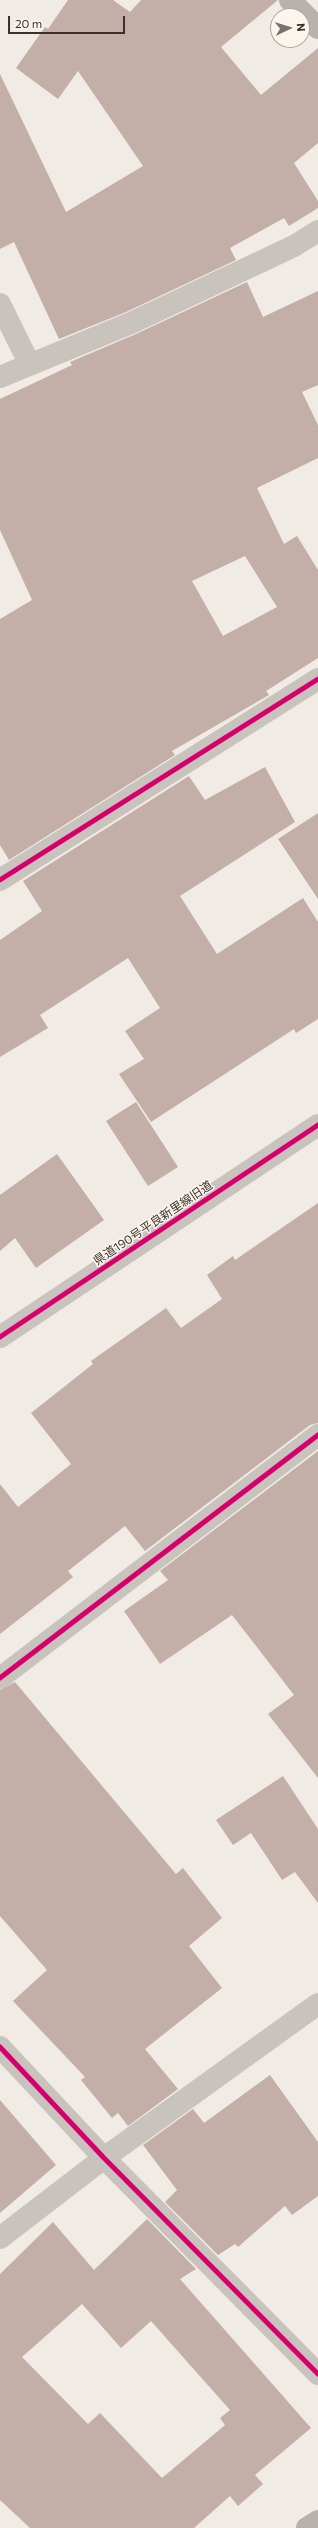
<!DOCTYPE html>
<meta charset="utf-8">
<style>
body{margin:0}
#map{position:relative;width:318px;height:2528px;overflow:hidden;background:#f0ebe5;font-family:Commissioner,sans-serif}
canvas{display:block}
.north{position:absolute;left:270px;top:8px;width:40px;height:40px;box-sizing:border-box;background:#fbf5ee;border:1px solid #aea6a0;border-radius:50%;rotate:86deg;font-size:11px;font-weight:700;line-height:16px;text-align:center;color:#3b302b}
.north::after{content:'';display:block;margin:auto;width:14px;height:18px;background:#7a716c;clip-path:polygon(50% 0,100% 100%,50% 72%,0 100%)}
.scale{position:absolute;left:8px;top:16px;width:117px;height:18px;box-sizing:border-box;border:2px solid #3b302b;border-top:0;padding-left:5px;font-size:12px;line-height:14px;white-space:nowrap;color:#3b302b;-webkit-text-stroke:3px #fbf5ee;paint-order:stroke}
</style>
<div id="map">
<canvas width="318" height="2528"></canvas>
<div class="north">N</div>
<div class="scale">20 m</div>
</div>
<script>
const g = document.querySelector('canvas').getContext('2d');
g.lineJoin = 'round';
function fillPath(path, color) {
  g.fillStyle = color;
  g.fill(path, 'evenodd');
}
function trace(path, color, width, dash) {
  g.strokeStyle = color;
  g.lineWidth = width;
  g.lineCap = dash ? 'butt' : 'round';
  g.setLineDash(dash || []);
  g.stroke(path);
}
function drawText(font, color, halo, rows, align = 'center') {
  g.font = font + ' Commissioner,"Noto Sans JP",sans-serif';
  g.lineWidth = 3;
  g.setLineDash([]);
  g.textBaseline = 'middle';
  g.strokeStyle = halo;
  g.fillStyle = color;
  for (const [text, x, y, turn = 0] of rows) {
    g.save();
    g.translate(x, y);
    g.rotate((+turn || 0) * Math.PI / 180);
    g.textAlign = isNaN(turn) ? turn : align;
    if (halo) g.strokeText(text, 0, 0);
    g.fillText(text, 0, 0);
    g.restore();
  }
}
fillPath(new Path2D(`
 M 68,0 L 113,0 L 130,12 L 141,0 L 278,0 L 221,47 L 261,95 L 318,48 L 318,143 L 294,163 L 318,201 L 318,208 L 289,226 L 284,218 L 230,248 L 236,260 L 126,312 L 59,339 L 14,242 L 0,249 L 0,74 L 66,212 L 143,166 L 78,71 L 58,99 L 16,68 L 45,27 L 48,29 Z
 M 247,282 L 263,317 L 318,291 L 318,385 L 302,392 L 318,425 L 318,458 L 257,488 L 284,544 L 297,536 L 318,570 L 318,658 L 266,691 L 269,695 L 172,751 L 175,755 L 9,860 L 0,845 L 0,619 L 32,600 L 0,530 L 0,399 L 72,365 L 70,362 L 136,334 ZM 245,556 L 277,607 L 223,636 L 192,581 Z
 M 265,767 L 295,822 L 180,896 L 217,954 L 303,898 L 318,922 L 318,1019 L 296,1033 L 294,1029 L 151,1122 L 119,1074 L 144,1059 L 125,1031 L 160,1008 L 128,958 L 40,1015 L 48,1028 L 0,1057 L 0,940 L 42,911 L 23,881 L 189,776 L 205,800 Z
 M 318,813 L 318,899 L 278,839 Z
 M 136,1102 L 178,1167 L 148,1186 L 106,1121 Z
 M 57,1154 L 104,1220 L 36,1268 L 15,1238 L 0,1251 L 0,1195 Z
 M 318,1203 L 318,1423 L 310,1425 L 145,1551 L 125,1526 L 68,1571 L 73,1577 L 0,1634 L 0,1484 L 18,1507 L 71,1464 L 31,1413 L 93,1364 L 91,1361 L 166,1308 L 181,1328 L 222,1299 L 207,1275 L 233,1256 L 235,1260 Z
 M 318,1451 L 318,1778 L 268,1714 L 294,1695 L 232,1615 L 160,1664 L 124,1611 L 168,1580 L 160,1571 Z
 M 15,1682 L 176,1874 L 183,1868 L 222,1918 L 189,1946 L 222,1988 L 145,2049 L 178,2089 L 128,2126 L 118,2113 L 112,2118 L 81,2080 L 85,2077 L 13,2001 L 47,1970 L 0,1916 L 0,1690 Z
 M 283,1776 L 318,1829 L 318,1903 L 295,1872 L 282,1880 L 251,1833 L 233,1845 L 216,1820 Z
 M 270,2075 L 318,2142 L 318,2196 L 292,2215 L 285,2206 L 238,2247 L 235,2244 L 218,2255 L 165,2202 L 177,2190 L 143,2145 L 193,2109 L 204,2123 Z
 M 0,2100 L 56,2165 L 0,2213 Z
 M 147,2219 L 196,2269 L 180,2279 L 311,2428 L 255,2475 L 263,2484 L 238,2506 L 230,2496 L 194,2528 L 30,2528 L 0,2500 L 0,2274 L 53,2222 L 94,2270 ZM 82,2304 L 121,2348 L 151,2321 L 230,2410 L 220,2418 L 225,2425 L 162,2478 L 100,2413 L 88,2424 L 22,2357 Z`), '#c3afa7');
trace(new Path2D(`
 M 0,304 L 30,365
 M 0,377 L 131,323 L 294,246 L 318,231
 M 0,880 L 318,679
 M 0,1337 L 318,1125
 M 0,1678 L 318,1435
 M 0,2047 L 104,2158 L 318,2374
 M 0,2238 L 104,2158 L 318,2004`), '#c9c3be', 22);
trace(new Path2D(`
 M 290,0 L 318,28
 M 307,2528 L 318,2521`), '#b8b1ad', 22);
trace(new Path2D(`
 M 0,880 L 318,679
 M 0,1337 L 318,1125
 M 0,1678 L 318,1435
 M 0,2047 L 104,2158 L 318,2374`), '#d6006c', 5);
drawText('12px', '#3b302b', '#fbf5ee', [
 ["県道190号平良新里線旧道",153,1223,-34]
]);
</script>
